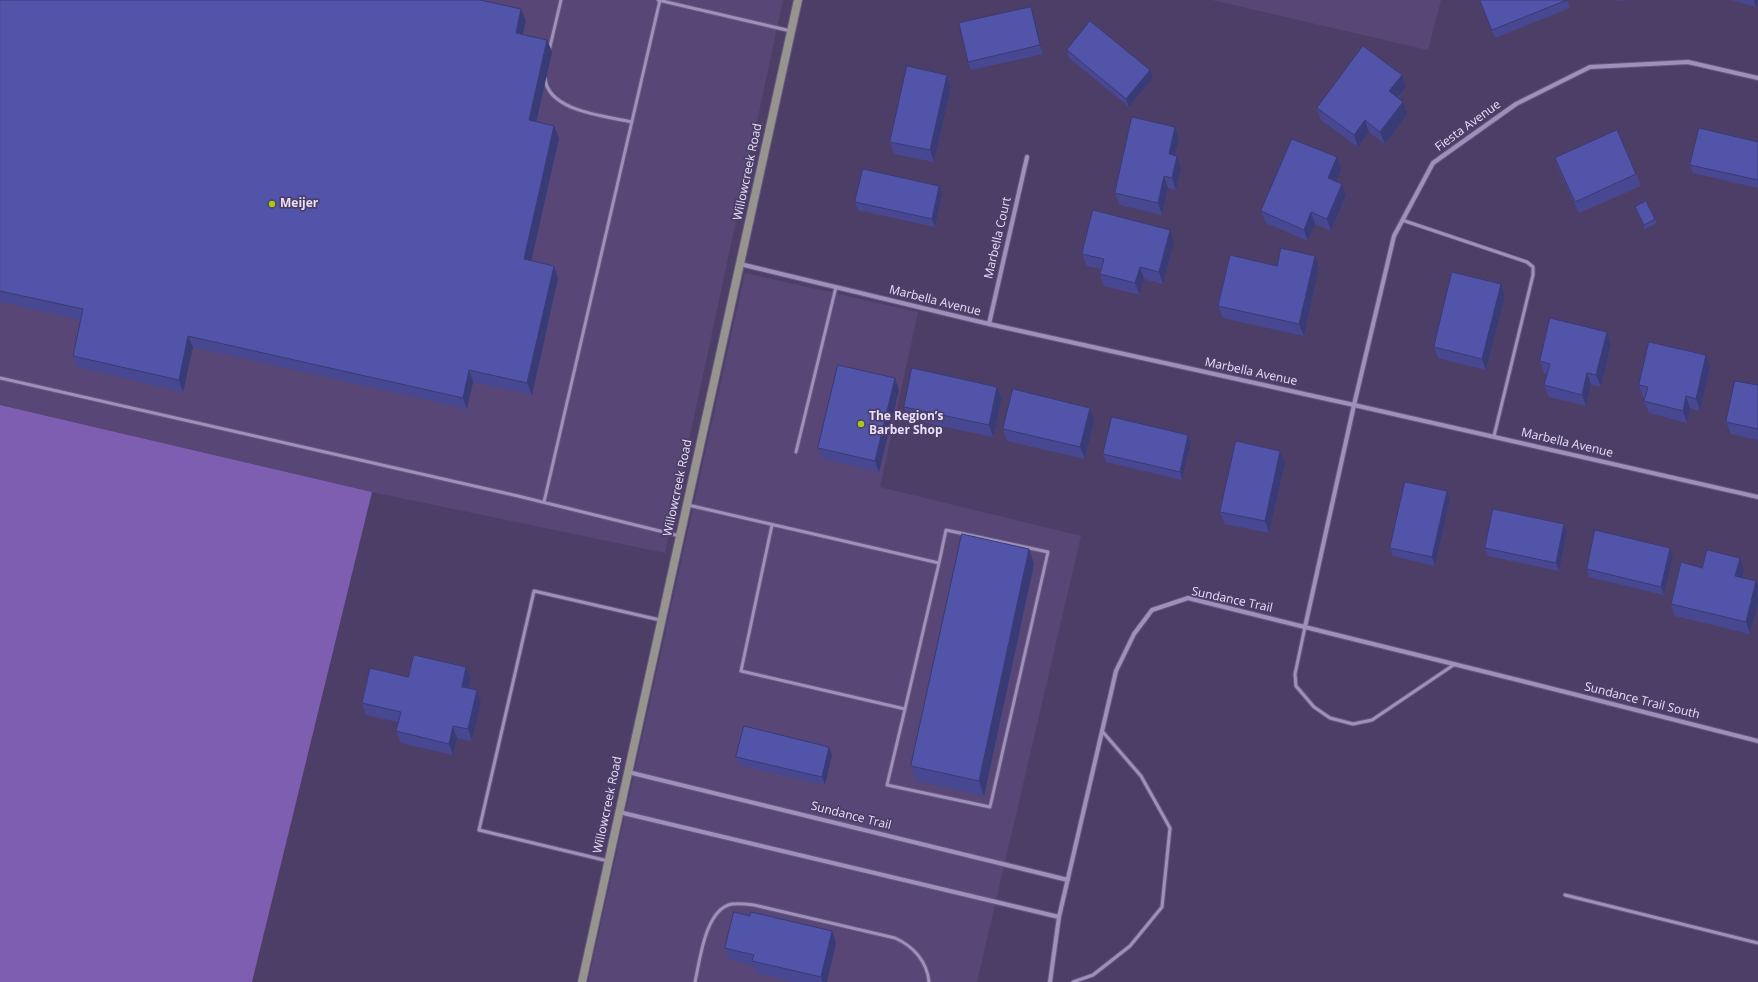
<!DOCTYPE html>
<meta charset="utf-8">
<style>
body{margin:0}
canvas{display:block;background:#4d3e68}
</style>
<canvas width="1758" height="982"></canvas>
<script>
const g = document.querySelector('canvas').getContext('2d');
g.lineJoin = 'round';
function fillPath(path, color) {
  g.fillStyle = color;
  g.fill(path, 'evenodd');
}
function trace(path, color, width, dash) {
  g.strokeStyle = color;
  g.lineWidth = width;
  g.lineCap = dash ? 'butt' : 'round';
  g.setLineDash(dash || []);
  g.stroke(path);
}
function drawText(font, color, halo, rows, align = 'center') {
  g.font = font + ' "Open Sans",sans-serif';
  g.lineWidth = 3.5;
  g.setLineDash([]);
  g.textBaseline = 'middle';
  g.strokeStyle = halo;
  g.fillStyle = color;
  for (const [text, x, y, turn = 0] of rows) {
    g.save();
    g.translate(x, y);
    g.rotate((+turn || 0) * Math.PI / 180);
    g.textAlign = isNaN(turn) ? turn : align;
    if (halo) g.strokeText(text, 0, 0);
    g.fillText(text, 0, 0);
    g.restore();
  }
}
fillPath(new Path2D(`
 M 0,0 L 783,0 L 665,553 L 372,492 L 0,405 Z
 M 1212,0 L 1441,0 L 1428,50 Z
 M 745,273 L 918,312 L 880,487 L 1081,536 L 977,982 L 588,982 Z`), '#574676');
fillPath(new Path2D(`
 M 0,405 L 372,492 L 252,982 L 0,982 Z`), '#7d5eb1');
const service = new Path2D(`
 M 658,0 L 791,31
 M 549,51 L 561,0
 M 545,78 C 548,112 607,116 632,122
 M 1402,220 L 1527,262 L 1533,267 L 1533,275 L 1494,436
 M 0,378 L 518,496 L 680,536
 M 796,452 L 836,287
 M 544,502 L 660,0
 M 688,505 L 939,563 L 905,709 L 741,671 L 772,525
 M 1305,627 L 1295,674 L 1296,686 L 1314,707 L 1330,718 L 1353,724 L 1372,720 L 1455,664
 M 905,709 L 887,785 L 990,807 L 1048,552 L 946,530 L 939,563
 M 608,861 L 479,830 L 534,591 L 660,620
 M 1565,895 L 1758,943
 M 695,982 C 700,960 705,909 732,904 C 739,903 747,904 754,905 L 895,938 C 913,946 927,961 929,982
 M 1073,982 L 1093,975 L 1130,946 L 1162,907 L 1170,828 L 1141,776 L 1102,731`);
const minor = new Path2D(`
 M 740,264 L 989,324 L 1354,405 L 1758,497
 M 989,324 L 1027,157
 M 1305,627 L 1354,405 L 1394,236 L 1433,163 L 1516,104 L 1590,67 L 1688,62 L 1758,78
 M 628,772 L 1068,880
 M 619,812 L 1059,917
 M 1050,982 L 1059,917 L 1116,671 L 1134,634 L 1152,610 L 1188,598 L 1522,681 L 1758,741`);
const secondary = new Path2D(`
 M 582,982 L 798,0`);
trace(service, '#65597c', 5);
trace(minor, '#65597c', 6);
trace(secondary, '#65597c', 10);
trace(service, '#9e8fbd', 3);
trace(minor, '#9e8fbd', 4);
trace(secondary, '#97938e', 8);
fillPath(new Path2D(`
 M 0,0 L 526,21 L 523,35 L 547,40 L 552,52 L 536,121 L 554,126 L 559,138 L 531,261 L 558,278 L 532,395 L 473,382 L 467,409 L 193,347 L 183,392 L 77,367 L 73,356 L 81,320 L 0,302 Z
 M 1480,0 L 1567,0 L 1570,8 L 1495,38 Z
 M 1615,0 L 1632,0 L 1615,1 Z
 M 1731,0 L 1758,0 L 1756,7 Z
 M 1034,15 L 1043,54 L 971,70 L 968,62 Z
 M 1067,50 L 1153,78 L 1129,107 L 1069,58 Z
 M 947,75 L 951,87 L 934,162 L 894,154 L 890,142 Z
 M 1406,87 L 1398,98 L 1403,102 L 1407,114 L 1385,144 L 1369,132 L 1358,147 L 1321,120 L 1317,108 Z
 M 1179,139 L 1175,155 L 1177,156 L 1181,168 L 1176,190 L 1168,188 L 1162,215 L 1120,205 L 1115,193 Z
 M 1758,142 L 1758,188 L 1693,173 L 1690,165 Z
 M 1555,158 L 1636,174 L 1641,186 L 1579,213 L 1559,170 Z
 M 1341,169 L 1336,181 L 1342,184 L 1346,195 L 1331,231 L 1315,224 L 1308,241 L 1266,223 L 1261,211 Z
 M 942,194 L 935,227 L 858,210 L 855,202 Z
 M 1635,207 L 1655,219 L 1657,223 L 1645,229 Z
 M 1174,242 L 1163,284 L 1144,279 L 1140,295 L 1104,286 L 1100,274 L 1101,269 L 1087,266 L 1082,254 Z
 M 1277,266 L 1319,268 L 1304,336 L 1223,318 L 1218,306 Z
 M 1501,284 L 1505,296 L 1486,370 L 1438,358 L 1434,347 Z
 M 1607,332 L 1611,344 L 1601,387 L 1591,384 L 1586,406 L 1549,397 L 1544,385 L 1547,374 L 1544,373 L 1540,361 Z
 M 1710,367 L 1700,411 L 1690,408 L 1687,423 L 1649,413 L 1644,401 L 1645,397 L 1643,397 L 1639,385 Z
 M 895,378 L 899,390 L 879,472 L 823,459 L 818,448 Z
 M 1758,385 L 1758,440 L 1731,434 L 1726,422 Z
 M 997,387 L 1002,399 L 993,437 L 908,419 L 904,407 Z
 M 1090,408 L 1094,420 L 1085,459 L 1007,441 L 1003,429 Z
 M 1188,435 L 1191,443 L 1182,480 L 1106,462 L 1103,454 Z
 M 1280,451 L 1285,463 L 1269,533 L 1225,524 L 1220,512 Z
 M 1447,491 L 1450,499 L 1435,566 L 1393,556 L 1390,548 Z
 M 1564,524 L 1567,532 L 1559,571 L 1488,556 L 1485,548 Z
 M 1673,556 L 1664,595 L 1589,577 L 1587,569 Z
 M 1034,564 L 984,796 L 917,781 L 911,766 Z
 M 1702,568 L 1744,570 L 1742,578 L 1756,581 L 1758,586 L 1758,602 L 1750,634 L 1675,616 L 1671,604 Z
 M 466,667 L 471,679 L 469,688 L 481,702 L 472,741 L 457,738 L 453,755 L 401,743 L 396,731 L 398,722 L 366,715 L 362,703 L 408,677 Z
 M 829,747 L 832,755 L 825,785 L 739,765 L 736,757 Z
 M 750,916 L 832,931 L 836,943 L 827,982 L 795,982 L 757,973 L 754,966 L 730,960 L 725,948 Z`), '#474891');
fillPath(new Path2D(`
 M 1754,0 L 1758,0 L 1756,7 Z
 M 1031,7 L 1034,15 L 1043,54 L 1040,45 Z
 M 521,9 L 526,21 L 520,45 L 516,33 Z
 M 547,40 L 552,52 L 534,132 L 529,120 Z
 M 1150,70 L 1153,78 L 1129,107 L 1126,99 Z
 M 947,75 L 951,87 L 934,162 L 930,150 Z
 M 1402,75 L 1406,87 L 1393,103 L 1389,91 Z
 M 1403,102 L 1407,114 L 1385,144 L 1380,132 Z
 M 1365,120 L 1369,132 L 1358,147 L 1354,135 Z
 M 554,126 L 559,138 L 529,271 L 524,259 Z
 M 1175,127 L 1179,139 L 1173,166 L 1169,154 Z
 M 1177,156 L 1181,168 L 1176,190 L 1172,178 Z
 M 1337,157 L 1341,169 L 1333,190 L 1328,178 Z
 M 1164,176 L 1168,188 L 1162,215 L 1158,203 Z
 M 1342,184 L 1346,195 L 1331,231 L 1327,219 Z
 M 939,186 L 942,194 L 935,227 L 932,219 Z
 M 1311,212 L 1315,224 L 1308,241 L 1304,230 Z
 M 1170,230 L 1174,242 L 1163,284 L 1159,272 Z
 M 1315,256 L 1319,268 L 1304,336 L 1299,324 Z
 M 554,266 L 558,278 L 532,395 L 527,383 Z
 M 1140,267 L 1144,279 L 1140,295 L 1135,283 Z
 M 1501,284 L 1505,296 L 1486,370 L 1482,359 Z
 M 1607,332 L 1611,344 L 1601,387 L 1596,375 Z
 M 188,336 L 193,347 L 183,392 L 179,380 Z
 M 1706,355 L 1710,367 L 1700,411 L 1696,399 Z
 M 469,370 L 473,382 L 467,409 L 463,398 Z
 M 1587,373 L 1591,384 L 1586,406 L 1582,395 Z
 M 895,378 L 899,390 L 879,472 L 875,461 Z
 M 997,387 L 1002,399 L 993,437 L 989,425 Z
 M 1686,396 L 1690,408 L 1687,423 L 1683,411 Z
 M 1090,408 L 1094,420 L 1085,459 L 1080,447 Z
 M 1188,435 L 1191,443 L 1182,480 L 1180,472 Z
 M 1280,451 L 1285,463 L 1269,533 L 1265,521 Z
 M 1447,491 L 1450,499 L 1435,566 L 1432,557 Z
 M 1564,524 L 1567,532 L 1559,571 L 1556,563 Z
 M 1670,548 L 1673,556 L 1664,595 L 1661,587 Z
 M 1029,549 L 1034,564 L 984,796 L 979,781 Z
 M 1740,558 L 1744,570 L 1740,588 L 1735,576 Z
 M 1756,581 L 1758,586 L 1758,602 L 1750,634 L 1746,622 Z
 M 466,667 L 471,679 L 466,699 L 462,687 Z
 M 477,690 L 481,702 L 472,741 L 468,729 Z
 M 453,726 L 457,738 L 453,755 L 449,744 Z
 M 829,747 L 832,755 L 825,785 L 822,777 Z
 M 832,931 L 836,943 L 827,982 L 822,982 L 821,977 Z`), '#393b76');
const building = new Path2D(`
 M 0,0 L 480,0 L 521,9 L 516,33 L 547,40 L 529,120 L 554,126 L 524,259 L 554,266 L 527,383 L 469,370 L 463,398 L 188,336 L 179,380 L 73,356 L 83,309 L 0,291 Z
 M 1480,0 L 1567,0 L 1492,30 Z
 M 1031,7 L 1040,45 L 968,62 L 959,23 Z
 M 1090,21 L 1150,70 L 1126,99 L 1067,50 Z
 M 1363,46 L 1402,75 L 1389,91 L 1403,102 L 1380,132 L 1365,120 L 1354,135 L 1317,108 Z
 M 907,66 L 947,75 L 930,150 L 890,142 Z
 M 1132,117 L 1175,127 L 1169,154 L 1177,156 L 1172,178 L 1164,176 L 1158,203 L 1115,193 Z
 M 1699,128 L 1758,142 L 1758,180 L 1690,165 Z
 M 1617,130 L 1636,174 L 1575,202 L 1555,158 Z
 M 1292,139 L 1337,157 L 1328,178 L 1342,184 L 1327,219 L 1311,212 L 1304,230 L 1261,211 Z
 M 863,169 L 939,186 L 932,219 L 855,202 Z
 M 1646,201 L 1655,219 L 1644,225 L 1635,207 Z
 M 1093,210 L 1170,230 L 1159,272 L 1140,267 L 1135,283 L 1100,274 L 1104,259 L 1082,254 Z
 M 1281,248 L 1315,256 L 1299,324 L 1218,306 L 1230,255 L 1277,266 Z
 M 1452,272 L 1501,284 L 1482,359 L 1434,347 Z
 M 1550,318 L 1607,332 L 1596,375 L 1587,373 L 1582,395 L 1544,385 L 1550,364 L 1540,361 Z
 M 1649,342 L 1706,355 L 1696,399 L 1686,396 L 1683,411 L 1644,401 L 1648,387 L 1639,385 Z
 M 838,365 L 895,378 L 875,461 L 818,448 Z
 M 912,368 L 997,387 L 989,425 L 904,407 Z
 M 1735,381 L 1758,385 L 1758,429 L 1726,422 Z
 M 1013,389 L 1090,408 L 1080,447 L 1003,429 Z
 M 1112,417 L 1188,435 L 1180,472 L 1103,454 Z
 M 1236,441 L 1280,451 L 1265,521 L 1220,512 Z
 M 1405,482 L 1447,491 L 1432,557 L 1390,548 Z
 M 1493,509 L 1564,524 L 1556,563 L 1485,548 Z
 M 1595,530 L 1670,548 L 1661,587 L 1587,569 Z
 M 962,534 L 1029,549 L 979,781 L 911,766 Z
 M 1707,550 L 1740,558 L 1735,576 L 1756,581 L 1746,622 L 1671,604 L 1681,562 L 1702,568 Z
 M 414,655 L 466,667 L 462,687 L 477,690 L 468,729 L 453,726 L 449,744 L 396,731 L 401,712 L 362,703 L 370,668 L 408,677 Z
 M 744,726 L 829,747 L 822,777 L 736,757 Z
 M 734,912 L 750,916 L 751,912 L 832,931 L 821,977 L 752,961 L 754,955 L 725,948 Z`);
fillPath(building, '#5254a9');
trace(building, '#393b76', 1);
for (const [x, y, r, color] of [
 [272,204,4,"#abc615"],
 [861,424,4,"#abc615"]
]) {
  const dot = new Path2D();
  dot.arc(x, y, r, 0, 2 * Math.PI);
  g.fillStyle = color;
  g.fill(dot);
  trace(dot, '#4d3e68', 1.5);
}
drawText('12px', '#e7e0f9', '#4d3e68', [
 ["Fiesta Avenue",1468,126,-36],
 ["Willowcreek Road",748,172,-78],
 ["Marbella Court",998,238,-77],
 ["Marbella Avenue",935,301,14],
 ["Marbella Avenue",1251,372,12],
 ["Marbella Avenue",1567,443,13],
 ["Willowcreek Road",678,488,-78],
 ["Sundance Trail",1232,600,12],
 ["Sundance Trail South",1642,701,14],
 ["Willowcreek Road",608,805,-78],
 ["Sundance Trail",851,816,14]
]);
drawText('bold 12px', '#e7e0f9', '#4d3e68', [
 ["Meijer",280,204],
 ["The Region’s",869,417],
 ["Barber Shop",869,431]
], 'left');
</script>
